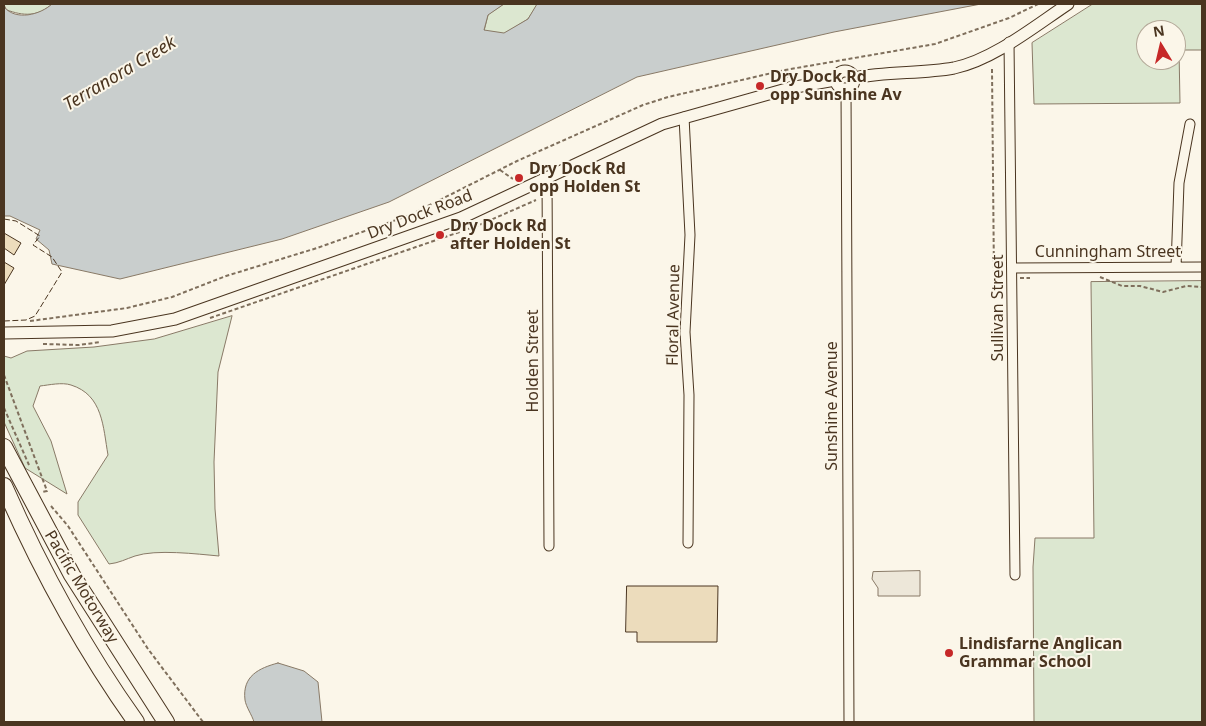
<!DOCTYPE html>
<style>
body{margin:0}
#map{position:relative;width:1206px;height:726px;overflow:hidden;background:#fbf6e9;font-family:"Noto Sans",sans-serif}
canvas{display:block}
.frame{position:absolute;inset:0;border:5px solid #4a3520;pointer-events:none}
.north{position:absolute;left:1136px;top:20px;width:50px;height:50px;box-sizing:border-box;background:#fbf6e9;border:1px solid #b4a999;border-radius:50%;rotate:351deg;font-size:14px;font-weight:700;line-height:20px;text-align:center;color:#4a3520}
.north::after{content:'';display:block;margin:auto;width:18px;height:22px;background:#c62828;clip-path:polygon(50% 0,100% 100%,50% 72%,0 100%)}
</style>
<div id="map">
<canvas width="1206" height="726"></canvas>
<div class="frame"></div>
<div class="north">N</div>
</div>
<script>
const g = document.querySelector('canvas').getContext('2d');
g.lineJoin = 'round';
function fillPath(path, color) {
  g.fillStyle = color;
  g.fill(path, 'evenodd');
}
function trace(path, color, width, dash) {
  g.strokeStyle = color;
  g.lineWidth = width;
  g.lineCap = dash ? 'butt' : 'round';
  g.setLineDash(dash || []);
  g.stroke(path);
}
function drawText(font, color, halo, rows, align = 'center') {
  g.font = font + ' "Noto Sans",sans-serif';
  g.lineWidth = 4;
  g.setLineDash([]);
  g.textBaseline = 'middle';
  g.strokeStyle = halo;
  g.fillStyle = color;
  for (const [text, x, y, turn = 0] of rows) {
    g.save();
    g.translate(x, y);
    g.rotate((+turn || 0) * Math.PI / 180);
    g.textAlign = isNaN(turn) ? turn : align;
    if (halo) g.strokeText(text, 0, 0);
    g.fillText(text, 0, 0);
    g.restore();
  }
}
const green = new Path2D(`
 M 4,4 L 52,4 C 38,17 23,16 7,10 Z
 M 504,4 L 537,4 L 537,5 L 528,19 L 504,34 L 484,31 L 488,15 Z
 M 1093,4 L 1202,4 L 1202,50 L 1179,50 L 1180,103 L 1034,104 L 1032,43 ZM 1146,30 L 1176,30 L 1176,60 L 1146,60 Z
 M 1202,281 L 1202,722 L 1034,722 L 1033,567 L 1035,538 L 1094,538 L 1091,282 Z
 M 232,316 L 218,372 L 214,462 L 215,509 L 219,556 C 197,554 156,549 135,556 C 126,559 119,563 109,564 L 78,515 L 78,502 L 108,455 C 103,427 103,395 71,385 C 62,382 49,385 40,386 L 33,406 L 51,441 L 67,494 L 25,468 L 4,422 L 4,356 L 11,358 L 27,351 L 94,347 L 154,339 Z`);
fillPath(green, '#dce7d0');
trace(green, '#887966', 1);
const parking = new Path2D(`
 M 920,571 L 920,596 L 878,596 L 878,588 L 872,579 L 873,572 Z`);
fillPath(parking, '#ede7d9');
trace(parking, '#887966', 1);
const water = new Path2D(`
 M 52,4 L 504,4 L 488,15 L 484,30 L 504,33 L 528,19 L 537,4 L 981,4 L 834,32 L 637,77 L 389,202 L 282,239 L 120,279 L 52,264 L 49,250 L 36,239 L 40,230 L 10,216 L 4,216 L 4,7 C 16,21 40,15 52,4 Z
 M 278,663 L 304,671 L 318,682 L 322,722 L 254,722 C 252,715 246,707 245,700 C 242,676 259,668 278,663 Z`);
fillPath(water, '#c9cecd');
trace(water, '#887966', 1);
const building = new Path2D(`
 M 4,233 L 21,243 L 14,255 L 4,248 Z
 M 4,262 L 14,268 L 4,285 Z
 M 627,586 L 718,586 L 717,642 L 637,642 L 637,632 L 626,632 Z`);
fillPath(building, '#ecdcbc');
trace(building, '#4a3520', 1);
const minor = new Path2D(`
 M 1009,42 L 1015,575
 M 846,89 L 849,722
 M 684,117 L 690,235 L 685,332 L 689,395 L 688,543
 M 547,177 L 549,546
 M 1176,267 L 1179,183 L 1190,124
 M 1013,268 L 1202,267`);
const tertiary = new Path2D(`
 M836 80a9 9 0 1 1 18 0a9 9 0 1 1-18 0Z
 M 854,78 C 887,71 921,74 954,68 C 993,60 1035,26 1068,4
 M 4,333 L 112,331 L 175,319 L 461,218 L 662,124 L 790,88 L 835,80`);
const motorway = new Path2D(`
 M 4,447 L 72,575 L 166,722
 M 4,486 C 40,568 84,649 136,722`);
trace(minor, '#4a3520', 11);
trace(tertiary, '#4a3520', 13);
trace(motorway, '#4a3520', 18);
trace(new Path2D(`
 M 992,69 L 994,278 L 1002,278
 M 785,70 L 787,78
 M 500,170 L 513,179
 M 1100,277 L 1122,286 L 1140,286 L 1163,292 L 1186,286 L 1202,287
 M 1020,278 L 1030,278
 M 210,318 L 477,226 L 536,200
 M 30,321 L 127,308 L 172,297 L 226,276 L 317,248 L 410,215 L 517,161 L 643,105 L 668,97 L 785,70 L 935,44 L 1009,18 L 1038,4
 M 43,344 L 79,345 L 101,342
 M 4,375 L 47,491 L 42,492
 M 4,408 L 29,465
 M 51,506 L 68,526 L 148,649 L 203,722`), '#7f6f5c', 2, [4, 2.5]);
trace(minor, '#fbf6e9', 9);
trace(tertiary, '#fbf6e9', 11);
trace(motorway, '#fbf6e9', 16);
trace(new Path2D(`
 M 4,219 L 16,221 L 40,236 L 33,245 L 52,257 L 62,272 L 35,316 L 26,320 L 4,321`), '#4a3520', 1, [6, 2.5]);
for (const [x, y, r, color] of [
 [760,86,5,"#c62828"],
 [519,178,5,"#c62828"],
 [440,235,5,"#c62828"],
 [949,653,5,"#c62828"]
]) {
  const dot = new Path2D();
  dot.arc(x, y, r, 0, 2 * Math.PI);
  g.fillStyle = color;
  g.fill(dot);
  trace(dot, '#fbf6e9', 2);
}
drawText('bold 16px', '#4a3520', '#fbf6e9', [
 ["Dry Dock Rd",770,77],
 ["opp Sunshine Av",770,95],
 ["Dry Dock Rd",529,169],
 ["opp Holden St",529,187],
 ["Dry Dock Rd",450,226],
 ["after Holden St",450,244],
 ["Lindisfarne Anglican",959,644],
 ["Grammar School",959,662]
], 'left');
drawText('16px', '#4a3520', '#fbf6e9', [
 ["Dry Dock Road",420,215,-21],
 ["Cunningham Street",1108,252],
 ["Sullivan Street",998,308,-90],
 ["Floral Avenue",674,315,-89],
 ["Holden Street",533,361,-90],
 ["Sunshine Avenue",832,406,-90],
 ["Pacific Motorway",81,587,59]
]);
drawText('italic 18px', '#4a3520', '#fbf6e9', [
 ["Terranora Creek",120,74,-31]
]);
</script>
